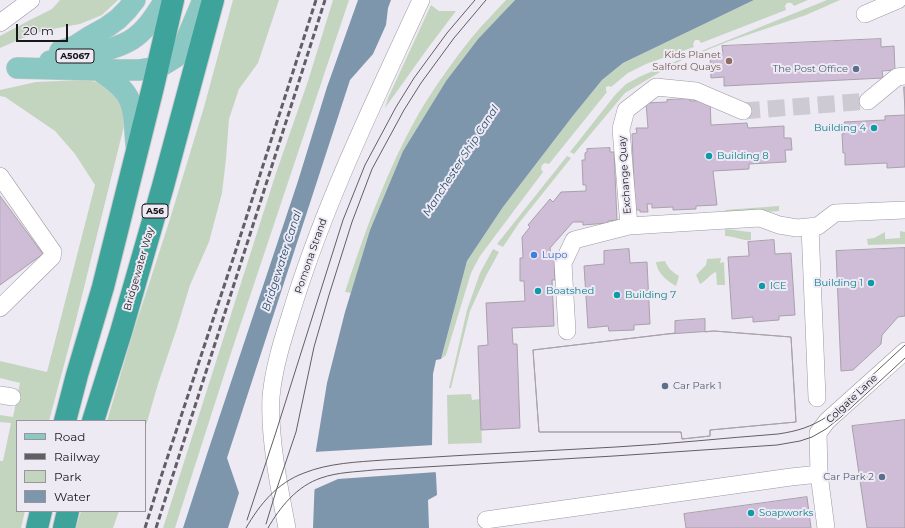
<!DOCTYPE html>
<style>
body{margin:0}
#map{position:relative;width:905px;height:528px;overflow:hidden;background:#eeeaf4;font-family:Montserrat,sans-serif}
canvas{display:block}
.legend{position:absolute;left:16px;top:420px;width:130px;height:92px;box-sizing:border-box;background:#eeeaf4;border:1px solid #98959c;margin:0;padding:5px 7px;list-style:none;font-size:12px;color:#171619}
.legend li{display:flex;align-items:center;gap:8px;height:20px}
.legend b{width:20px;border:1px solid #98959c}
.scale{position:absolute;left:16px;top:24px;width:52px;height:18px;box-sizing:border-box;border:2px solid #171619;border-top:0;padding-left:5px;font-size:12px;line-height:14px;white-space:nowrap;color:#171619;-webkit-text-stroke:3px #eeeaf4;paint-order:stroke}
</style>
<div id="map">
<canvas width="905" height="528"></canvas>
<ul class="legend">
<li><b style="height:5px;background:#8bc8c3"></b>Road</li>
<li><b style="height:5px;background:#615f64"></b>Railway</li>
<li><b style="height:11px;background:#c4d5bf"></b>Park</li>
<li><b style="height:11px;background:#7e96ac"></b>Water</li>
</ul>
<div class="scale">20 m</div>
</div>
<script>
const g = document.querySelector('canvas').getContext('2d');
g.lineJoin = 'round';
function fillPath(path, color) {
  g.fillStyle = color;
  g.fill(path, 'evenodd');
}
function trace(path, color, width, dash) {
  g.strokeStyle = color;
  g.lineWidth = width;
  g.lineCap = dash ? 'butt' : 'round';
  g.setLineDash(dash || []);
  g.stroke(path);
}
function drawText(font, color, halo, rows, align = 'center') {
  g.font = font + ' Montserrat,sans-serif';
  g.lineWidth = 4;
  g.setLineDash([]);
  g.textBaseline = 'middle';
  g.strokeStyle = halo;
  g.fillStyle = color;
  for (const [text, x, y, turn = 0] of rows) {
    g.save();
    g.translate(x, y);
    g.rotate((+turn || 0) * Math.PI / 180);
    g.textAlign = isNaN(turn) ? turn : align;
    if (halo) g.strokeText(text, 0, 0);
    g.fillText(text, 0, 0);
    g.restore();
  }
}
fillPath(new Path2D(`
 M 60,0 L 118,0 L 102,15 L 80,24 L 58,28 L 32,34 L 0,48 L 0,36 L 30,20 L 52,9 Z
 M 233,0 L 279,0 L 258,63 L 239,89 L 229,119 L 226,159 L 222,193 L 209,242 L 190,285 L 177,328 L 158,384 L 145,429 L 145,421 L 107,421 L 132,336 L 170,219 L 204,107 Z
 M 333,0 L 349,0 L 233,347 L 175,528 L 163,528 L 276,173 L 308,81 Z
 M 506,0 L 515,0 L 478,39 L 446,81 L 403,151 L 370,230 L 351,293 L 345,292 C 365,231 387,169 419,113 C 435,86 454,60 473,36 C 484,23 495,12 506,0 Z
 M 754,0 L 808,0 L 794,6 C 792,3 791,2 787,3 L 785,6 L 786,10 L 701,43 L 699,40 L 695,40 L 693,44 L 694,47 L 646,64 L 628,73 L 611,87 L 609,86 L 606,87 L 606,91 L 607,92 L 549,164 L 545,163 L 542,165 L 541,169 L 543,172 L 480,256 L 471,273 L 446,355 L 441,359 L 467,261 L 503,207 L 572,117 L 602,80 L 623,63 Z
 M 827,0 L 840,0 L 806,15 L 727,42 L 680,61 L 655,75 L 625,93 L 574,154 L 570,152 L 615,95 L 626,84 L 641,76 L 679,60 Z
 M 431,5 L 439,11 L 456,11 L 428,48 L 385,108 L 388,98 Z
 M 59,81 C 71,81 84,79 96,82 C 108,86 119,98 123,110 C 124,114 124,118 125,122 L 75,324 L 49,421 L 17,421 L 17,511 L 25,511 L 21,528 L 0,528 L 0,461 L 3,461 L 11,423 L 0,422 L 0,415 L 13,417 L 20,383 L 0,378 L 0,361 L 47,372 L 95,185 L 75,154 L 55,131 L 5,97 L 0,96 L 0,90 L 36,82 Z
 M 567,156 L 571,158 L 519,223 L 503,247 L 497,244 Z
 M 779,206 L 779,211 L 725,215 L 725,210 Z
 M 725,229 C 734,229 742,232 751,232 L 751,240 C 742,241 734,236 725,236 Z
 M 900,231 L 905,232 L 905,244 L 868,245 L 867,239 L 874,238 L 885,232 L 885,239 L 900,238 Z
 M 493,249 L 499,252 L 486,276 L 470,311 L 451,388 L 449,388 L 467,310 L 480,273 Z
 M 721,258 L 720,263 L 724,262 L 725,285 L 717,285 L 716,272 C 710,274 706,281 700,284 L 696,275 L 706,265 L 707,259 Z
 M 665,261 C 668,268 672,272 679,276 L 676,286 C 667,281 657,273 656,262 Z
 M 471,394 L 472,400 L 480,399 L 482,443 L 448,444 L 447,395 Z
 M 81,511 L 119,511 L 113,528 L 76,528 Z`), '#c4d5bf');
fillPath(new Path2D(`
 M 358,0 L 391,0 L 388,8 L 386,25 L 373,54 L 350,80 L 227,458 L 239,493 L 228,528 L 183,528 L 208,451 L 298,181 L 327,87 Z
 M 515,0 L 754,0 L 623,63 L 602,80 L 572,117 L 503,207 L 467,261 L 441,359 L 436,360 L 433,374 L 432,447 L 436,475 L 437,495 L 428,500 L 429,528 L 313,528 L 316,450 L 327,383 L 345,312 L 370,230 L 403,151 L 446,81 L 478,39 Z`), '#7e96ac');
fillPath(new Path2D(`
 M 434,445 L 437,472 L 338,479 L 313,490 L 313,452 Z`), '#eeeaf4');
const building = new Path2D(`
 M 881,39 L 881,47 L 894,46 L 895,70 L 882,71 L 883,78 L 724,86 L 724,77 L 711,78 L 710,54 L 723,54 L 722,46 Z
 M 904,87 L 905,87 L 905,167 L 887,168 L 887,163 L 845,165 L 845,153 L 843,153 L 842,134 L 844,134 L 844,122 L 885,120 L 885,116 L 905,115 Z
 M 690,99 L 690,101 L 710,100 L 711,125 L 747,123 L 748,128 L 784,126 L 784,138 L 791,138 L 792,150 L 785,150 L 786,162 L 749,164 L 749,169 L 713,171 L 717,205 L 696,206 L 696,209 L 673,210 L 673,207 L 652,208 L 652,204 L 647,204 L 648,212 L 640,212 L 640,210 L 635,210 L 632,134 L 637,133 L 636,128 L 648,128 L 646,103 L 667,102 L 667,100 Z
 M 610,148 L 610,152 L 614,152 L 617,220 L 608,221 L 608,223 L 583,225 L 583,222 L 573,222 L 550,248 L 551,256 L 554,256 L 555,280 L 552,280 L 554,326 L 512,328 L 513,344 L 517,344 L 520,428 L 481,430 L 478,346 L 488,345 L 486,303 L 525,301 L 524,281 L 520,281 L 520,258 L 523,258 L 522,237 L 530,227 L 528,225 L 550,199 L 553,202 L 561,192 L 586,191 L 586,185 L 583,185 L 582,160 L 585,160 L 585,153 L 587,152 L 587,149 Z
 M 0,196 L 43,254 L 0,285 Z
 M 774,240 L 775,254 L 791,253 L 795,315 L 779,316 L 779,320 L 753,322 L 753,317 L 732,319 L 728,257 L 749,256 L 748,242 Z
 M 905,248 L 905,316 L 898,317 L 882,335 L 881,344 L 853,370 L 841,371 L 836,251 Z
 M 629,249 L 630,263 L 647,262 L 650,324 L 634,325 L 634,330 L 609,331 L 608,326 L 588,328 L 584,266 L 604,264 L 604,251 Z
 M 705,319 L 705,332 L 714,331 L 791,337 L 796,422 L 710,430 L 710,436 L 682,439 L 681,432 L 539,432 L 533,350 L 675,333 L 675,321 Z
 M 714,331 L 791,337 L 796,422 L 710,430 L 710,436 L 682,439 L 681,432 L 539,432 L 533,350 L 668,334 Z
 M 905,420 L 905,528 L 867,528 L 852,426 Z
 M 807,497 L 811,528 L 686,528 L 684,514 Z`);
fillPath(building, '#cfbcd6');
trace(building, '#a7a1a9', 1);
trace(new Path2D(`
 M 743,111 L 868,101`), '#cecad3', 17, [17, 8]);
const minor = new Path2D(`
 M 865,14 L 898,0
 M 0,23 L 31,0
 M 868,101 L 897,77 L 905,76
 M 0,176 L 53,252 L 52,257 L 0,308
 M 629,226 L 621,129 L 626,110 L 656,87 L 696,91 L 743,111
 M 810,227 L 817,398
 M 567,331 L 563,263 L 574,240 L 629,226 L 760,218 L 779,225 L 797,228 L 818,226 L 835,213 L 905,210
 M 0,395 L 12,397
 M 486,520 L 791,477 L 819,474
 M 287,528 C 279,487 269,438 271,397 C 274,363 286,330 296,297 C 329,194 376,98 421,0
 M 826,528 L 819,474 L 818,433 L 827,421 L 905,351`);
const major = new Path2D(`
 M 60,51 L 75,46 L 89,37 L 107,27 L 118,19 L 127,10 L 135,0
 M 50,61 C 76,56 109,53 131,40 C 146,31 156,14 165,0
 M 17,68 L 98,70 L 139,70 L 152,68 L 163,65 L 176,57 L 183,47 L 203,0
 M 98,70 C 135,93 133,104 136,144`);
const highway = new Path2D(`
 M 65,421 L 77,375 L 103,287 L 153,87 L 173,0
 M 93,421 L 121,332 L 163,186 L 213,0
 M 37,528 L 41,511
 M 64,528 L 68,511`);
trace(minor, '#9c98a1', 18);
trace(major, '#ccc', 22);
trace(highway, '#ccc', 24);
trace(minor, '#fff', 17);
trace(major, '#8bc8c3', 21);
trace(highway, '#3ea49b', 22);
trace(new Path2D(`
 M 247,520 L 276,432 L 343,220 L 365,165 L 396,107 L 414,78 L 447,33 L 475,0
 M 266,524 L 277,488 L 296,432 L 314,347 L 329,295 L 352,222 L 372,169 L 404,110 L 421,83 L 454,38 L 486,0
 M 246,528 C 260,504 277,483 304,473 C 329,463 357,462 384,460 C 412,458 440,457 468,455 C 517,452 567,450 616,447 C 670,444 724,438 778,434 C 798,431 811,427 828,416 L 905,345
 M 268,528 C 280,507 297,486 321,478 C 338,472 356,472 373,470 L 614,456 L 777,445 L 800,441 L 812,437 L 826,429 L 841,417 L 905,358`), '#615f64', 1);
trace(new Path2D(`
 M 145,528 L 159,483 L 234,256 L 316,0
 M 156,528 L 325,0`), '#615f64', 3, [6, 3]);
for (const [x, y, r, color] of [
 [729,61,4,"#8d6e63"],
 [856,69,4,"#5c6f8a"],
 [874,128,4,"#0f9aa8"],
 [709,156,4,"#0f9aa8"],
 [534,255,4,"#3f7fe0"],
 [871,283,4,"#0f9aa8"],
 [762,286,4,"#0f9aa8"],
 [538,291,4,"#0f9aa8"],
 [617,295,4,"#0f9aa8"],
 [665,386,4,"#5c6f8a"],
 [882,477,4,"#5c6f8a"],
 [751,513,4,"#0f9aa8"]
]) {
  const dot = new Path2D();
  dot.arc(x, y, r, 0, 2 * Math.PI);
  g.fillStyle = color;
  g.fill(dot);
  trace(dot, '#eeeaf4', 1.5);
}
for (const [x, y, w] of [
 [75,56,38],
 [155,211,26]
]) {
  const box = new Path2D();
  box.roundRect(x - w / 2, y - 7, w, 14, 3);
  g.fillStyle = '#eeeaf4';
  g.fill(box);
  trace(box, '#171619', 1);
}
drawText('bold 9px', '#171619', null, [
 ["A5067",75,56],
 ["A56",155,211]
]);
drawText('10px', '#785e54', '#eeeaf4', [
 ["Kids Planet",721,55],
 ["Salford Quays",721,67]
], 'right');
drawText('10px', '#4e5e75', '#eeeaf4', [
 ["The Post Office",848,69],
 ["Car Park 1",673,386,"left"],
 ["Car Park 2",874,477]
], 'right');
drawText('10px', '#0d838f', '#eeeaf4', [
 ["Building 4",866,128,"right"],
 ["Building 8",717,156],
 ["Building 1",863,283,"right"],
 ["ICE",770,286],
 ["Boatshed",546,291],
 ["Building 7",625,295],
 ["Soapworks",759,513]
], 'left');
drawText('10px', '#171619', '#eeeaf4', [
 ["Exchange Quay",625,175,-94],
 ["Pomona Strand",311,256,-71],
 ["Bridgewater Way",139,269,-74],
 ["Colgate Lane",852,399,-43]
]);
drawText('10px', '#366cbe', '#eeeaf4', [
 ["Lupo",542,255]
], 'left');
drawText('italic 11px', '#264e6f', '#eeeaf4', [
 ["Manchester Ship Canal",461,161,-57],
 ["Bridgewater Canal",282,261,-72]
]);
</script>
